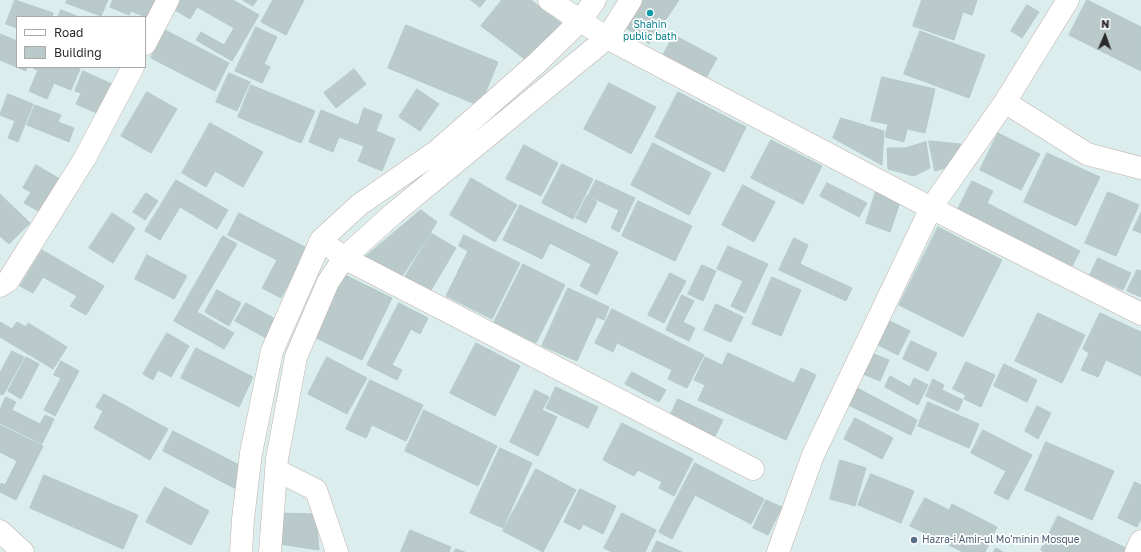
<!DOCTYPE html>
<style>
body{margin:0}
#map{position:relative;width:1141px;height:552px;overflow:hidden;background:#dbeeed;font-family:"Golos Text",sans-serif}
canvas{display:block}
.legend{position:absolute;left:16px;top:16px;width:130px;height:52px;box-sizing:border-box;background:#fff;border:1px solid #aaa;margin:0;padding:5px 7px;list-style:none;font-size:12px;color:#2a2a2a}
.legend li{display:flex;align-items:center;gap:8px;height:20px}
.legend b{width:20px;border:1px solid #aaa}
.north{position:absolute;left:1085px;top:16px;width:40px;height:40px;-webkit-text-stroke:3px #fff;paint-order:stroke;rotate:2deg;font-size:11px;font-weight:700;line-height:16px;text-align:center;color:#2a2a2a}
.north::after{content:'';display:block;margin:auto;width:14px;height:18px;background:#2a2a2a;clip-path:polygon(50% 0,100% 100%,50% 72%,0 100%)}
</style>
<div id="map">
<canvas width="1141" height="552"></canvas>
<ul class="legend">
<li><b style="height:5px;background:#fff"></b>Road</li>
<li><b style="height:11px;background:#bac9c9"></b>Building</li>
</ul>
<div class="north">N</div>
</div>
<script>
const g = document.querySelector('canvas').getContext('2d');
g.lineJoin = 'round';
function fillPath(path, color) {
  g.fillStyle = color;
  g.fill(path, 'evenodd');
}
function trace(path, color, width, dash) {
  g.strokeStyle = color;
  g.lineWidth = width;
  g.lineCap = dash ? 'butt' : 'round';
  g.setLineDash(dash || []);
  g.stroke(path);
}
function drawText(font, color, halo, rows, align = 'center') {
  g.font = font + ' "Golos Text",sans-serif';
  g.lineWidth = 3.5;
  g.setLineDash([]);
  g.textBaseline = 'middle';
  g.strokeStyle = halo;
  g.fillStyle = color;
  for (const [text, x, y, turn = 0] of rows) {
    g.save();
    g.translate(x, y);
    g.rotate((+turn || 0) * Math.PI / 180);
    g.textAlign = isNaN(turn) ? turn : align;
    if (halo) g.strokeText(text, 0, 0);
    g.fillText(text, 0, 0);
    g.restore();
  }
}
const building = new Path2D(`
 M 15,0 L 53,13 L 52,17 L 17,17 L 17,28 L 6,24 Z
 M 67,0 L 108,0 L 101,16 L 66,3 Z
 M 113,0 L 162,0 L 153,20 L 131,11 L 129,15 L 110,7 Z
 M 181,0 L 233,0 L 259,15 L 232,61 L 196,40 L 201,32 L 224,45 L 234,28 L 197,7 L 190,19 L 175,10 Z
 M 243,0 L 257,0 L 253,6 Z
 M 273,0 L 304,0 L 286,35 L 261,22 Z
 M 471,0 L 486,0 L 480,7 Z
 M 502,0 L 531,0 L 561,23 L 530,63 L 481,26 Z
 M 639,0 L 679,0 L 649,44 L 622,25 Z
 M 922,0 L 977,0 L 972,15 L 963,12 L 954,40 L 913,26 Z
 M 1087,0 L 1141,27 L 1141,71 L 1069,35 Z
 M 1027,5 L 1039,12 L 1022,38 L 1011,31 Z
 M 61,10 L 79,17 L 58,17 Z
 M 406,25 L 498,62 L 480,106 L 388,68 Z
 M 256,27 L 277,37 L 264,64 L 270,67 L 262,83 L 235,71 Z
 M 165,30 L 229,63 L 215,91 L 151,58 Z
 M 920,31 L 985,55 L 969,98 L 904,74 Z
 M 0,34 L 17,41 L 17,67 L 27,67 L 26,71 L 0,60 Z
 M 674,35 L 717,58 L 706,78 L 663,55 Z
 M 35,67 L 75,67 L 80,69 L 71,90 L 54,83 L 47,99 L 29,91 L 38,70 L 34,69 Z
 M 354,69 L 366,84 L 336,108 L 324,93 Z
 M 83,71 L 112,84 L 99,114 L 76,104 L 81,93 L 75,91 Z
 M 229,73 L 250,82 L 237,111 L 216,102 Z
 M 882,77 L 935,89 L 925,133 L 907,129 L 904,142 L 885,137 L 888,124 L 871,121 Z
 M 609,83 L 656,107 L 631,154 L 584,129 Z
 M 251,85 L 315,111 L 301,143 L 238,117 Z
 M 417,89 L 439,104 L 420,131 L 399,117 Z
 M 147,92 L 177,109 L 151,153 L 121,136 Z
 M 678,92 L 746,127 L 724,172 L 655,137 Z
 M 8,94 L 33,104 L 18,142 L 8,138 L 15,121 L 0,115 Z
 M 35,105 L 61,115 L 58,122 L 74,128 L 69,142 L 27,125 Z
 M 364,108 L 382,115 L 376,131 L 395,139 L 382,171 L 358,161 L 364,146 L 339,137 L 333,152 L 309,142 L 321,110 L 358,125 Z
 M 841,118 L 884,131 L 882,165 L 833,138 Z
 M 210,123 L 263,152 L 243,187 L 215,171 L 206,187 L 182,173 Z
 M 998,133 L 1040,154 L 1021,190 L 980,170 Z
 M 771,140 L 822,166 L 803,204 L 751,178 Z
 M 929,141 L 961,144 L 957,164 L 935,171 Z
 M 926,142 L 930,168 L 914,176 L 888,169 L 887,148 L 905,148 Z
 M 653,143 L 711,173 L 689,215 L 631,185 Z
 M 524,145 L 558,163 L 541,196 L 506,179 Z
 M 1047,153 L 1100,177 L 1076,226 L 1024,202 Z
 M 562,164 L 593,179 L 573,219 L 542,203 Z
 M 36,165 L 60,179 L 40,212 L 24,203 L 31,192 L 23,188 Z
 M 471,178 L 517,205 L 495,242 L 450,215 Z
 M 176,180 L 228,210 L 217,229 L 180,207 L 160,240 L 145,231 Z
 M 596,180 L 635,198 L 619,232 L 611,228 L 619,210 L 588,196 Z
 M 972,181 L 993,191 L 987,203 L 1080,251 L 1072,266 L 958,209 Z
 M 827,183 L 867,203 L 859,217 L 820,196 Z
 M 743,185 L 775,202 L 754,242 L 722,225 Z
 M 876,191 L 901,199 L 890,232 L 866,223 Z
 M 1108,192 L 1139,205 L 1116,256 L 1085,243 Z
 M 146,193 L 158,201 L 145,220 L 133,212 Z
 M 0,194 L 30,223 L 9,244 L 0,236 Z
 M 587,196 L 597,202 L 586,223 L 576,218 Z
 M 638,201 L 692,226 L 675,261 L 622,236 Z
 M 520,205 L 618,252 L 597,295 L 580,286 L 591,264 L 550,243 L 542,259 L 503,240 Z
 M 421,210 L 437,222 L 399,281 L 365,257 Z
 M 112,213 L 135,228 L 113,263 L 89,248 Z
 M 239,213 L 307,248 L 281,298 L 262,288 L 277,260 L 228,235 Z
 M 1141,213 L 1141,233 L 1133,230 Z
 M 938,227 L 1002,260 L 963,337 L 899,305 Z
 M 431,233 L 456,248 L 427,297 L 402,282 Z
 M 464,235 L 520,263 L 492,319 L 446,296 L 468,251 L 459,246 Z
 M 223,236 L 237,244 L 197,312 L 234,333 L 224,349 L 174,321 Z
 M 794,238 L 808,245 L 800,264 L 852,288 L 846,301 L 779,270 Z
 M 728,246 L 768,264 L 745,313 L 731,306 L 743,281 L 717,269 Z
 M 42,250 L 104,286 L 86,315 L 70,306 L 77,296 L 43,277 L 33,293 L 20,286 Z
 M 147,255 L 187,276 L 174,299 L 135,279 Z
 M 1098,258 L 1131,273 L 1123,290 L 1090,275 Z
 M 523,264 L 565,285 L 536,343 L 494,322 Z
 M 702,265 L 716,271 L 703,301 L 688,294 Z
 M 1137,270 L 1141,271 L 1141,297 L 1127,291 Z
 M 670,273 L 686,281 L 664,323 L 648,315 Z
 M 345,275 L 392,298 L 362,360 L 314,337 Z
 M 772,277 L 801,290 L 781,336 L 752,324 Z
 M 568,288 L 609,307 L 604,320 L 597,317 L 577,361 L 542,346 Z
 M 217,290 L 241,303 L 229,326 L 205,312 Z
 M 682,295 L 694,301 L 683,322 L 695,328 L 689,341 L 666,330 Z
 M 246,303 L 279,321 L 268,339 L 235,321 Z
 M 399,303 L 428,318 L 420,334 L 411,329 L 392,365 L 402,370 L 397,380 L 367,365 Z
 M 716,304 L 743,317 L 731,342 L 704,330 Z
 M 612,309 L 704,355 L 687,388 L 668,379 L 672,370 L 617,343 L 613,352 L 595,343 Z
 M 1038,313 L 1085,335 L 1062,383 L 1015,361 Z
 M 1100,313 L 1141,332 L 1141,376 L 1106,360 L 1098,377 L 1081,370 L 1089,353 L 1083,349 Z
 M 884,318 L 910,331 L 898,355 L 872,342 Z
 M 0,322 L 12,329 L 17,322 L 26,327 L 28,323 L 67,347 L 53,369 L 0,337 Z
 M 167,333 L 189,346 L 171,377 L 158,370 L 153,380 L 143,374 Z
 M 911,341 L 937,353 L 928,371 L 903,359 Z
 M 476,343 L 520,366 L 495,416 L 450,393 Z
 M 196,348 L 253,377 L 239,407 L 181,378 Z
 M 12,351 L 24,357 L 3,395 L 0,394 L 0,373 Z
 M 867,351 L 889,360 L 880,381 L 858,372 Z
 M 728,353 L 794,383 L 801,368 L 816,375 L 786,440 L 698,400 L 705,385 L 694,380 L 705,357 L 722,365 Z
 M 26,357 L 39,364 L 21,399 L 8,391 Z
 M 327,357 L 367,378 L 347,414 L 308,394 Z
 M 61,361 L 79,371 L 55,416 L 44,410 L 61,378 L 54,375 Z
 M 966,362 L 995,375 L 981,407 L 964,399 L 966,395 L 953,389 Z
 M 1004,364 L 1037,380 L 1027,402 L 994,386 Z
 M 632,372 L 666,390 L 659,402 L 625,384 Z
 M 890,376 L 910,387 L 914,378 L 928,385 L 918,405 L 885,387 Z
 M 933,379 L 944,385 L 942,390 L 963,400 L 958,411 L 926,396 Z
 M 370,380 L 423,405 L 406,441 L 372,425 L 366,438 L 346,429 Z
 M 848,383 L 917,420 L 911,435 L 846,404 Z
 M 556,387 L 598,407 L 588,428 L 546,408 Z
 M 535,390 L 549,397 L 542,410 L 557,417 L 538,456 L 510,442 Z
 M 104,394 L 168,429 L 150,460 L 94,428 L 103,411 L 96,407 Z
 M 6,397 L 16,402 L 12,410 L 40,424 L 45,415 L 54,419 L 42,444 L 0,423 L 0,410 Z
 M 678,399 L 723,420 L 715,436 L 671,414 Z
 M 928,402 L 979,424 L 969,448 L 918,426 Z
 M 1037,406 L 1051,413 L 1038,439 L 1025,431 Z
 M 424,410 L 497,446 L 478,486 L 405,451 Z
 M 855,418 L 893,438 L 882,459 L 844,439 Z
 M 622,423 L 693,459 L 674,496 L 659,488 L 662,482 L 638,470 L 634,476 L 603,460 Z
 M 0,425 L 43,446 L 16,500 L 0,492 L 1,483 L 5,485 L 17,461 L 0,452 Z
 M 983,430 L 1032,455 L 1008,500 L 994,493 L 1006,471 L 971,453 Z
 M 173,431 L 247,469 L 236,489 L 163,451 Z
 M 1046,442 L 1114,471 L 1092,520 L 1025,490 Z
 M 500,448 L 532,463 L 503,528 L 470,513 Z
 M 840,460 L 866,468 L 855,506 L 830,499 Z
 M 695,463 L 764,499 L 751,524 L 695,495 L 672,539 L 659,532 Z
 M 536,469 L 576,490 L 543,552 L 503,531 Z
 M 871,474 L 914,491 L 901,523 L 858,505 Z
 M 44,475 L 138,515 L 123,549 L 30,508 Z
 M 1135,482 L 1141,485 L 1141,519 L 1137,527 L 1118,518 Z
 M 165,487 L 209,511 L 191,545 L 146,522 Z
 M 580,489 L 616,506 L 603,534 L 583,524 L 580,530 L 564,522 Z
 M 925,498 L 949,510 L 952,504 L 997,527 L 985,552 L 963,552 L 910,526 Z
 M 766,500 L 782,507 L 768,535 L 753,528 Z
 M 274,513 L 316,514 L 319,550 L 273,543 Z
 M 622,513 L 656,530 L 645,552 L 612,552 L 604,548 Z
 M 1058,516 L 1126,548 L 1124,552 L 1044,552 L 1041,550 Z
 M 410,530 L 451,547 L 449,552 L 401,552 Z
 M 657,541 L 682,552 L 652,552 Z
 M 996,548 L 1003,552 L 994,552 Z
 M 456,549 L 465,552 L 454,552 Z`);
fillPath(building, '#bac9c9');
trace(building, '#b4c9ca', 1);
const minor = new Path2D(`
 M 549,0 L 607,38 L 931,208 L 1141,314
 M 145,44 L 168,0
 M 1005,102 L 1087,154 L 1141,168
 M 334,250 L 344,258 L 753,469
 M 0,286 L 8,281 L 85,158 L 133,67
 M 276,470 L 316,490 L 337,552
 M 0,531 L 23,552
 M 241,552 L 243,519 L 251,453 L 272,351 L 321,240 L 359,205 L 437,151 L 537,63 L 580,21 L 595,0
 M 270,552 L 277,459 L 296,357 L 328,282 L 344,258 L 394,213 L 607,38 L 631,0
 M 778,552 L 813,455 L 931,208 L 1005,102 L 1068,0
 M 1136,552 L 1141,541`);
trace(minor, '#c0b2af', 23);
trace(minor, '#fff', 22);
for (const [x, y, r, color] of [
 [650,13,4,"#0f9aa8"],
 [914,540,4,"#5c6f8a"]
]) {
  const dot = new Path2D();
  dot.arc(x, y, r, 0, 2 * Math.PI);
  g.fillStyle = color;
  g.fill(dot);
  trace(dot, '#fff', 1.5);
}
drawText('10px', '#0d838f', '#fff', [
 ["Shahin",650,25],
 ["public bath",650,37]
]);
drawText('10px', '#4e5e75', '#fff', [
 ["Hazra-i Amir-ul Mo'minin Mosque",922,540]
], 'left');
</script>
